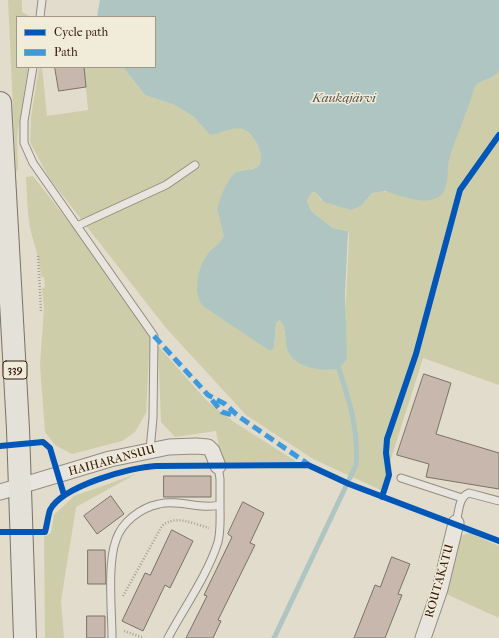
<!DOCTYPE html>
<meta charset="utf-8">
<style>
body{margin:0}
#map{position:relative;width:499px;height:638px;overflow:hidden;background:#e1dccc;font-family:"IM FELL French Canon",serif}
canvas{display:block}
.legend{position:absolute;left:16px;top:16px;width:140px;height:52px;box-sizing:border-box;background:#f1ebd9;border:1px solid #a59786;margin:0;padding:5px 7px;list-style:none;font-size:12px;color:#321809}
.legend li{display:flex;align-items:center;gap:8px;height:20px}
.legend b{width:20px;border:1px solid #a59786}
</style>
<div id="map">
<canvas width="499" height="638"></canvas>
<ul class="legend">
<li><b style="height:5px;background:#0057b8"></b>Cycle path</li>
<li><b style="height:5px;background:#3e9add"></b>Path</li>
</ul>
</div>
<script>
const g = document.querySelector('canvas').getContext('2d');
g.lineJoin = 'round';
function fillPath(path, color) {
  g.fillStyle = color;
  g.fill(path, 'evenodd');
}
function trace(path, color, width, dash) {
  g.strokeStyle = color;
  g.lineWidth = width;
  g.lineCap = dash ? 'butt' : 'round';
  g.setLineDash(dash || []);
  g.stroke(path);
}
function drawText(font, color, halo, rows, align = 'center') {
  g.font = font + ' "IM FELL French Canon",serif';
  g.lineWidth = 3;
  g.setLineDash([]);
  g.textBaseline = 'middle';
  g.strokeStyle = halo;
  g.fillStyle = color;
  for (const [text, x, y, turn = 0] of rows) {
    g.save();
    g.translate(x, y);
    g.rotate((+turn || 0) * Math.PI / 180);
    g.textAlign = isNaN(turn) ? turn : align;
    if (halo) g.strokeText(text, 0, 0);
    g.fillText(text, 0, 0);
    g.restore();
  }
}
fillPath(new Path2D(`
 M 8,0 L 22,0 L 22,12 L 31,17 L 17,17 L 17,67 L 28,67 L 17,137 L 18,168 L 16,173 Z
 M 39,67 L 42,67 L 47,116 L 88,110 L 84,67 L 123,67 L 145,95 L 175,105 L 194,117 L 209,134 C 222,134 232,124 245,130 C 254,134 266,157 259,165 C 254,170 244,170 238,171 L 228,183 L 217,208 L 224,230 L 224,238 L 208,255 L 274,348 L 276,323 L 280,320 C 284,324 284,330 285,335 C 289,359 297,367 323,369 C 331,370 337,370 343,364 L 349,236 L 348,231 L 333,228 L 311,211 L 307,201 L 311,193 L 315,192 L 321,200 L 351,210 L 361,206 L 372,193 L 379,191 L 436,197 L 446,187 L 449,157 L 475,86 C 482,79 493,80 499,71 L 499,385 L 423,358 L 381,490 L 313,459 L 246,415 L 166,328 L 49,178 L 30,142 L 31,117 Z
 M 33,176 L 83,240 L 150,334 L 146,413 L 135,432 L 122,441 L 72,454 L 55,445 L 45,432 L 40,365 L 44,308 L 42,288 L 45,287 L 44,277 L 41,277 C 40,259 34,245 30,228 C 27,211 27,194 26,177 Z
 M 158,346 L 208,402 L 234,422 L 297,462 L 222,462 L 216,431 L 175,437 L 161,422 Z
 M 136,474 L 76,507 L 61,601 L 64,638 L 45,638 L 44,537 L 51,533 L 54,515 L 74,496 Z
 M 470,533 L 499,546 L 499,618 L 444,593 L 457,537 Z`), '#cecdaa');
fillPath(new Path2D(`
 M 100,0 L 499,0 L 499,71 C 493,80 482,79 475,86 C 468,110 458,132 450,156 C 447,165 449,177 446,186 C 438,212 402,196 385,191 L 372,193 L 361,206 L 351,210 L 324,202 L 315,192 L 311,193 L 307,201 L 311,211 L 333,228 L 348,231 L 345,294 L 347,359 L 339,369 C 323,371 295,369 288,351 C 284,342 287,327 280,320 L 276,323 L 274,348 L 270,351 L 203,306 C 192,292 198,268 207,255 C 212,248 221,243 224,236 L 217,208 C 221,198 225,183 233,175 C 240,167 252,173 259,165 C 266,157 254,134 245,130 C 230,124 218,137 209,134 L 194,117 L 175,105 L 145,95 L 123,67 L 155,67 L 155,17 L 97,17 Z`), '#afc5c1');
trace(new Path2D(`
 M 274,638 L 356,465 C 359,431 349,400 339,369`), '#afc5c1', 5);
const building = new Path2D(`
 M 55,67 L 84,67 L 86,87 L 59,91 Z
 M 424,374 L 451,383 L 436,434 L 499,453 L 499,489 L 426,477 L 429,464 L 397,455 Z
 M 164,476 L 211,476 L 211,497 L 164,497 Z
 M 111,496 L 124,514 L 97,534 L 84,516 Z
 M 243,502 L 264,513 L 250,543 L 255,545 L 218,620 L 221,621 L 213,638 L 186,638 L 207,596 L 204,595 L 232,537 L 228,534 Z
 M 172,530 L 193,541 L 170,588 L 165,585 L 143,631 L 122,621 L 145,573 L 150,575 Z
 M 88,550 L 105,550 L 106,584 L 88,584 Z
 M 392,557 L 410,564 L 398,594 L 402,595 L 385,638 L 354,638 L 375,585 L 380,587 Z
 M 87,616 L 105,616 L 105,638 L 87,638 Z`);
fillPath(building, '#c7b7ad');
trace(building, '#7a7268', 1);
const service = new Path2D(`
 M 40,17 L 42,0
 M 33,67 L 24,121 L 24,143 L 33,163 L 154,336 L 153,418 L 150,450
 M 77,226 L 166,185 L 195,165
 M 401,478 L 462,498
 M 456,523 C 459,513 458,497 469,493 L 499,501
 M 112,638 C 112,611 107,564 116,540 C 122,522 140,508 159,504 C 179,499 200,510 220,505 L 220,479 L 218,466
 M 168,638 C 184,608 208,574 218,542 C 221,530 220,517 220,505`);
const minor = new Path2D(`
 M 0,492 L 110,459 L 169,447 L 196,446 L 208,447 L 212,451 L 218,466
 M 423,638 L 440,589 L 456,523`);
const primary = new Path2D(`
 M 0,103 L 18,429 L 25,638`);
trace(service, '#938c82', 9);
trace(minor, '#938c82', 17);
trace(primary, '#7a7268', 24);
trace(new Path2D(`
 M 38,256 L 41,311
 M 123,596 L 162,526 C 175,514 194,524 209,528
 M 124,631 L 144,638`), '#a6a099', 2.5, [1, 2]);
trace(service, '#e8e5de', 7);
trace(minor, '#e8e5de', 15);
trace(primary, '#e4e1d8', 22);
trace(new Path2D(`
 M 154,336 L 208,395 L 225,404 L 238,416 L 308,464
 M 212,400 L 222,412 L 236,416`), '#3e9add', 5, [10, 5]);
trace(new Path2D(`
 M 0,446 L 43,442 L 50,448 L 64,495
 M 382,497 L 389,475 L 386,453 L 387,439 L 416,354 L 460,190 L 499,135
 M 0,532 L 45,532 C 47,525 48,516 50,510 C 62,486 131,467 156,466 L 308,465 L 349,484 L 499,541`), '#0057b8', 6);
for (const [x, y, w] of [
 [15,370,24]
]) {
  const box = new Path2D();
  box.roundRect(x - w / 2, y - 9, w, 18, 3);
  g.fillStyle = '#f1ebd9';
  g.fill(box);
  trace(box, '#321809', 1);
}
drawText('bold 11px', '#321809', null, [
 ["339",15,370]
]);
drawText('12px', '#321809', '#f1ebd9', [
 ["HAIHARANSUU",112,461,-15],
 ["ROUTAKATU",440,581,-74]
]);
drawText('italic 13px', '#565148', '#f1ebd9', [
 ["Kaukajärvi",344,99]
]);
</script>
